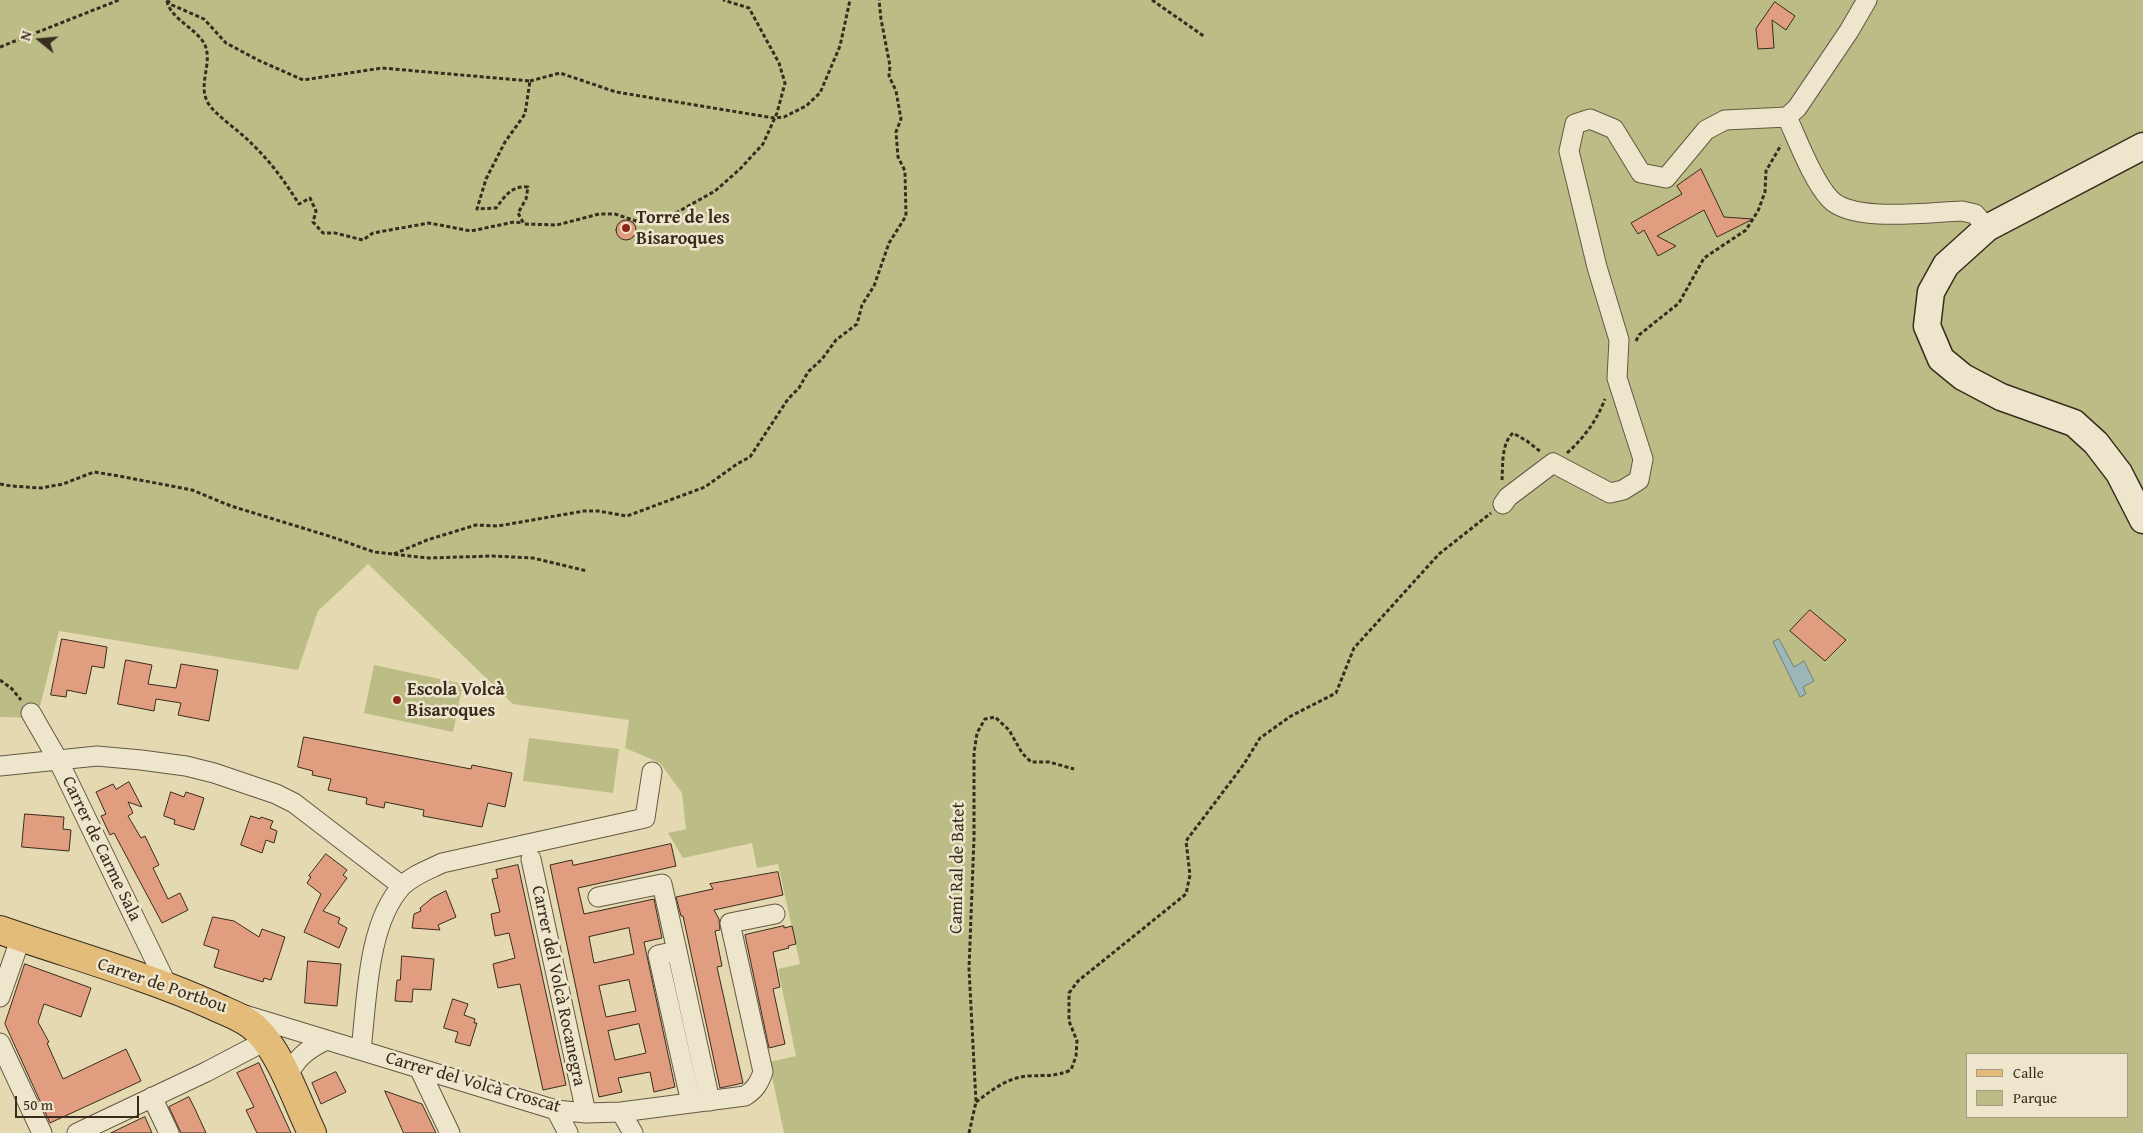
<!DOCTYPE html>
<meta charset="utf-8">
<style>
body{margin:0}
#map{position:relative;width:2143px;height:1133px;overflow:hidden;background:#e5d9b1;font-family:"Gentium Book Plus",serif}
canvas{display:block}
.legend{position:absolute;left:1966px;top:1053px;width:162px;height:65px;box-sizing:border-box;background:#eee6cc;border:1px solid #a69c86;margin:0;padding:6px 9px;list-style:none;font-size:15px;color:#392c1e}
.legend li{display:flex;align-items:center;gap:10px;height:25px}
.legend b{width:25px;border:1px solid #a69c86}
.north{position:absolute;left:15px;top:15px;width:50px;height:50px;-webkit-text-stroke:4px #eee6cc;paint-order:stroke;rotate:287deg;font-size:14px;font-weight:700;line-height:20px;text-align:center;color:#392c1e}
.north::after{content:'';display:block;margin:auto;width:18px;height:22px;background:#392c1e;clip-path:polygon(50% 0,100% 100%,50% 72%,0 100%)}
.scale{position:absolute;left:15px;top:1096px;width:124px;height:22px;box-sizing:border-box;border:2px solid #392c1e;border-top:0;padding-left:6px;font-size:15px;line-height:18px;white-space:nowrap;color:#392c1e;-webkit-text-stroke:4px #eee6cc;paint-order:stroke}
</style>
<div id="map">
<canvas width="2143" height="1133"></canvas>
<ul class="legend">
<li><b style="height:6px;background:#e2bc78"></b>Calle</li>
<li><b style="height:14px;background:#bcbd86"></b>Parque</li>
</ul>
<div class="north">N</div>
<div class="scale">50 m</div>
</div>
<script>
const g = document.querySelector('canvas').getContext('2d');
g.lineJoin = 'round';
function fillPath(path, color) {
  g.fillStyle = color;
  g.fill(path, 'evenodd');
}
function trace(path, color, width, dash) {
  g.strokeStyle = color;
  g.lineWidth = width;
  g.lineCap = dash ? 'butt' : 'round';
  g.setLineDash(dash || []);
  g.stroke(path);
}
function drawText(font, color, halo, rows, align = 'center') {
  g.font = font + ' "Gentium Book Plus",serif';
  g.lineWidth = 5;
  g.setLineDash([]);
  g.textBaseline = 'middle';
  g.strokeStyle = halo;
  g.fillStyle = color;
  for (const [text, x, y, turn = 0] of rows) {
    g.save();
    g.translate(x, y);
    g.rotate((+turn || 0) * Math.PI / 180);
    g.textAlign = isNaN(turn) ? turn : align;
    if (halo) g.strokeText(text, 0, 0);
    g.fillText(text, 0, 0);
    g.restore();
  }
}
fillPath(new Path2D(`
 M 0,0 L 2143,0 L 2143,1133 L 784,1133 L 769,1062 L 796,1056 L 778,969 L 800,964 L 778,864 L 757,868 L 752,843 L 683,858 L 668,833 L 686,829 L 682,793 L 660,763 L 625,748 L 629,720 L 513,704 L 368,564 L 318,611 L 298,670 L 59,631 L 37,718 L 0,717 ZM 1967,1054 L 2127,1054 L 2127,1117 L 1967,1117 Z
 M 374,665 L 463,684 L 453,732 L 364,713 Z
 M 529,738 L 619,749 L 613,793 L 523,781 Z`), '#bcbd86');
const water = new Path2D(`
 M 1779,639 L 1794,667 L 1804,661 L 1814,681 L 1803,687 L 1806,694 L 1800,697 L 1773,642 Z`);
fillPath(water, '#9bb7b7');
trace(water, '#747f7a', 1);
const building = new Path2D(`
 M 1775,2 L 1795,16 L 1786,30 L 1772,20 L 1774,48 L 1758,49 L 1756,29 Z
 M 1701,169 L 1724,217 L 1753,219 L 1717,237 L 1704,210 L 1657,236 L 1676,246 L 1658,256 L 1644,230 L 1638,234 L 1631,223 L 1682,194 L 1677,186 Z
 M616 230a10 10 0 1 1 20 0a10 10 0 1 1-20 0Z
 M 1810,610 L 1846,640 L 1825,661 L 1790,631 Z
 M 62,639 L 107,647 L 104,668 L 92,666 L 86,694 L 67,690 L 66,697 L 51,695 Z
 M 126,660 L 152,665 L 148,684 L 176,688 L 181,664 L 218,670 L 209,721 L 178,715 L 181,703 L 156,699 L 154,711 L 118,704 Z
 M 304,737 L 471,769 L 472,765 L 512,773 L 505,807 L 488,803 L 482,827 L 423,816 L 424,810 L 385,802 L 384,808 L 366,804 L 367,798 L 328,790 L 331,779 L 312,775 L 313,771 L 298,767 Z
 M 129,782 L 142,807 L 128,802 L 133,813 L 128,816 L 141,838 L 145,836 L 159,865 L 153,868 L 168,899 L 180,893 L 188,910 L 162,923 L 114,833 L 110,835 L 101,816 L 106,814 L 96,792 L 113,784 L 116,789 Z
 M 171,792 L 184,797 L 186,792 L 204,798 L 194,830 L 174,824 L 175,820 L 164,816 Z
 M 25,814 L 64,817 L 63,829 L 71,830 L 69,851 L 22,847 Z
 M 251,816 L 260,819 L 261,817 L 273,821 L 270,828 L 277,831 L 274,843 L 266,840 L 262,853 L 241,845 Z
 M 671,844 L 676,866 L 578,888 L 584,914 L 654,899 L 662,938 L 644,942 L 675,1087 L 654,1092 L 650,1072 L 618,1078 L 622,1092 L 599,1097 L 550,865 L 572,860 L 573,865 ZM 629,928 L 634,954 L 594,963 L 589,937 ZM 629,980 L 636,1011 L 606,1017 L 599,986 ZM 639,1024 L 646,1053 L 615,1060 L 608,1031 Z
 M 326,854 L 347,870 L 343,875 L 347,878 L 323,911 L 340,918 L 338,923 L 347,928 L 339,948 L 304,932 L 321,894 L 307,883 L 311,877 L 309,876 Z
 M 518,865 L 566,1085 L 543,1090 L 520,984 L 498,988 L 493,964 L 515,958 L 509,933 L 495,936 L 491,914 L 500,912 L 492,879 L 498,878 L 496,870 Z
 M 778,872 L 783,895 L 714,910 L 719,919 L 720,930 L 715,931 L 722,966 L 717,967 L 743,1083 L 720,1088 L 683,916 L 681,916 L 676,897 L 713,889 L 710,884 Z
 M 446,891 L 456,917 L 438,925 L 440,930 L 412,928 L 414,914 L 421,911 L 420,908 L 432,898 Z
 M 213,917 L 234,921 L 259,937 L 262,929 L 285,937 L 271,980 L 264,978 L 263,982 L 214,967 L 219,950 L 204,945 Z
 M 784,926 L 784,928 L 792,926 L 796,944 L 788,946 L 789,948 L 773,952 L 780,987 L 773,989 L 785,1044 L 769,1048 L 745,935 Z
 M 402,956 L 434,959 L 431,990 L 413,989 L 412,1002 L 395,1001 L 397,980 L 400,980 Z
 M 308,961 L 341,964 L 337,1006 L 305,1003 Z
 M 25,964 L 91,988 L 81,1017 L 44,1004 L 38,1022 L 49,1042 L 47,1043 L 63,1079 L 126,1049 L 141,1081 L 50,1123 L 5,1024 Z
 M 453,999 L 468,1004 L 464,1015 L 475,1019 L 474,1023 L 477,1023 L 470,1046 L 455,1042 L 458,1032 L 444,1028 Z
 M 259,1063 L 291,1133 L 257,1133 L 246,1110 L 254,1107 L 237,1073 Z
 M 336,1072 L 346,1092 L 321,1104 L 312,1083 Z
 M 385,1091 L 422,1104 L 436,1133 L 404,1133 Z
 M 189,1097 L 195,1109 L 206,1133 L 181,1133 L 169,1107 Z
 M 145,1117 L 152,1133 L 111,1133 Z`);
fillPath(building, '#e19d80');
trace(building, '#392c1e', 1);
const street = new Path2D(`
 M 1787,117 C 1798,141 1813,181 1830,199 C 1852,223 1930,212 1962,211 L 1975,214 L 1987,228
 M 1503,504 L 1508,497 L 1553,463 L 1610,493 L 1623,490 L 1639,480 L 1643,459 L 1617,378 L 1619,340 L 1597,267 L 1569,151 L 1575,124 L 1590,119 L 1614,129 L 1641,173 L 1666,178 L 1706,130 L 1725,120 L 1787,117 L 1797,108 L 1849,31 L 1867,0
 M 31,713 L 58,760 L 168,987
 M 0,766 L 97,756 L 141,760 L 186,766 L 214,773 L 276,794 L 294,803 L 402,886
 M 531,859 L 586,1113
 M 598,897 L 662,884 L 677,951
 M 0,997 L 21,937
 M 245,1015 L 556,1110 L 586,1113 L 621,1112 L 745,1096 C 755,1090 759,1083 763,1072 L 730,923 L 775,914
 M 0,1043 L 42,1133
 M 361,1050 C 367,1001 367,924 402,886 C 413,875 428,870 442,863 L 645,818 L 652,772
 M 419,1068 L 450,1133
 M 286,1079 C 296,1058 306,1050 326,1040
 M 152,1097 L 169,1133
 M 691,1103 L 658,955 L 677,951 L 710,1101
 M 556,1110 L 568,1133
 M 621,1112 L 633,1133
 M 77,1133 L 206,1072 L 267,1040`);
const secondary = new Path2D(`
 M 2143,146 L 1987,228 L 1946,265 L 1931,292 L 1927,326 L 1941,359 L 1963,377 L 2001,397 L 2074,423 L 2096,443 L 2119,473 L 2143,520`);
const primary = new Path2D(`
 M 0,930 C 71,955 145,975 214,1006 C 228,1013 246,1018 257,1030 C 281,1053 297,1102 312,1133`);
trace(street, '#645743', 21);
trace(secondary, '#392c1e', 29);
trace(primary, '#392c1e', 30);
trace(new Path2D(`
 M 167,0 L 172,5 L 204,19 L 226,43 L 258,60 L 303,80 L 382,68 L 530,81 L 525,114 L 505,142 L 486,179 L 477,209 L 496,208 C 505,196 512,185 528,187 L 526,199 L 518,213 L 524,224 L 557,225 L 599,214 L 615,214 L 636,221 L 658,223 L 715,191 L 740,169 L 763,144 L 777,113 L 785,83 L 779,63 L 749,8 L 723,0
 M 1152,0 L 1205,37
 M 167,1 C 170,18 195,28 204,43 C 214,62 197,84 208,103 C 215,115 241,132 252,144 C 271,162 285,182 299,204 L 310,198 L 316,211 L 313,222 L 323,233 L 335,233 L 363,240 L 373,233 L 429,223 L 471,231 L 514,222 L 523,223
 M 0,47 L 119,0
 M 530,81 L 560,73 L 616,92 L 774,118 L 784,117 L 806,106 L 820,93 L 840,46 L 850,0
 M 1636,341 L 1639,335 L 1679,303 L 1704,258 L 1746,230 L 1758,211 L 1765,192 L 1766,171 L 1781,145
 M 1567,453 C 1584,438 1597,420 1605,399
 M 1502,480 C 1503,465 1501,444 1513,433 L 1527,441 L 1541,452
 M 0,484 L 11,486 L 41,488 L 63,484 L 94,472 L 119,476 L 192,490 L 231,506 L 332,537 L 374,552 L 428,558 L 493,556 L 533,558 L 587,571
 M 394,554 L 427,540 L 476,525 L 498,526 L 584,511 L 598,511 L 627,516 L 705,487 L 737,464 L 750,457 L 788,399 L 799,388 L 808,372 L 822,359 L 836,340 L 857,324 L 862,305 L 874,286 L 889,243 L 906,216 L 905,171 L 898,157 L 896,132 L 901,119 L 896,91 L 889,76 L 890,66 L 881,19 L 879,0
 M 0,680 L 12,689 L 21,700
 M 976,1102 C 992,1090 1008,1077 1029,1076 C 1046,1075 1054,1077 1071,1070 L 1076,1056 L 1077,1041 L 1069,1021 L 1069,993 L 1078,981 L 1186,894 L 1190,875 L 1186,841 L 1244,764 L 1260,738 L 1291,716 L 1336,693 L 1354,648 L 1439,554 L 1491,513
 M 969,1133 L 976,1102 L 969,969 L 974,838 L 974,753 L 977,733 L 985,719 L 995,717 L 1009,730 L 1022,753 L 1031,762 L 1049,762 L 1074,769`), '#392c1e', 3, [4, 2.5]);
trace(street, '#eee6cc', 19);
trace(secondary, '#eee6cc', 26);
trace(primary, '#e2bc78', 28);
for (const [x, y, r, color] of [
 [626,228,5,"#8f2418"],
 [397,700,5,"#8f2418"]
]) {
  const dot = new Path2D();
  dot.arc(x, y, r, 0, 2 * Math.PI);
  g.fillStyle = color;
  g.fill(dot);
  trace(dot, '#eee6cc', 2);
}
drawText('bold 18px', '#392c1e', '#eee6cc', [
 ["Torre de les",636,218],
 ["Bisaroques",636,239],
 ["Escola Volcà",407,690],
 ["Bisaroques",407,711]
], 'left');
drawText('18px', '#392c1e', '#eee6cc', [
 ["Carrer de Carme Sala",101,849,64],
 ["Camí Ral de Batet",958,868,-89],
 ["Carrer de Portbou",162,986,19],
 ["Carrer del Volcà Rocanegra",558,986,78],
 ["Carrer del Volcà Croscat",473,1083,16]
]);
</script>
